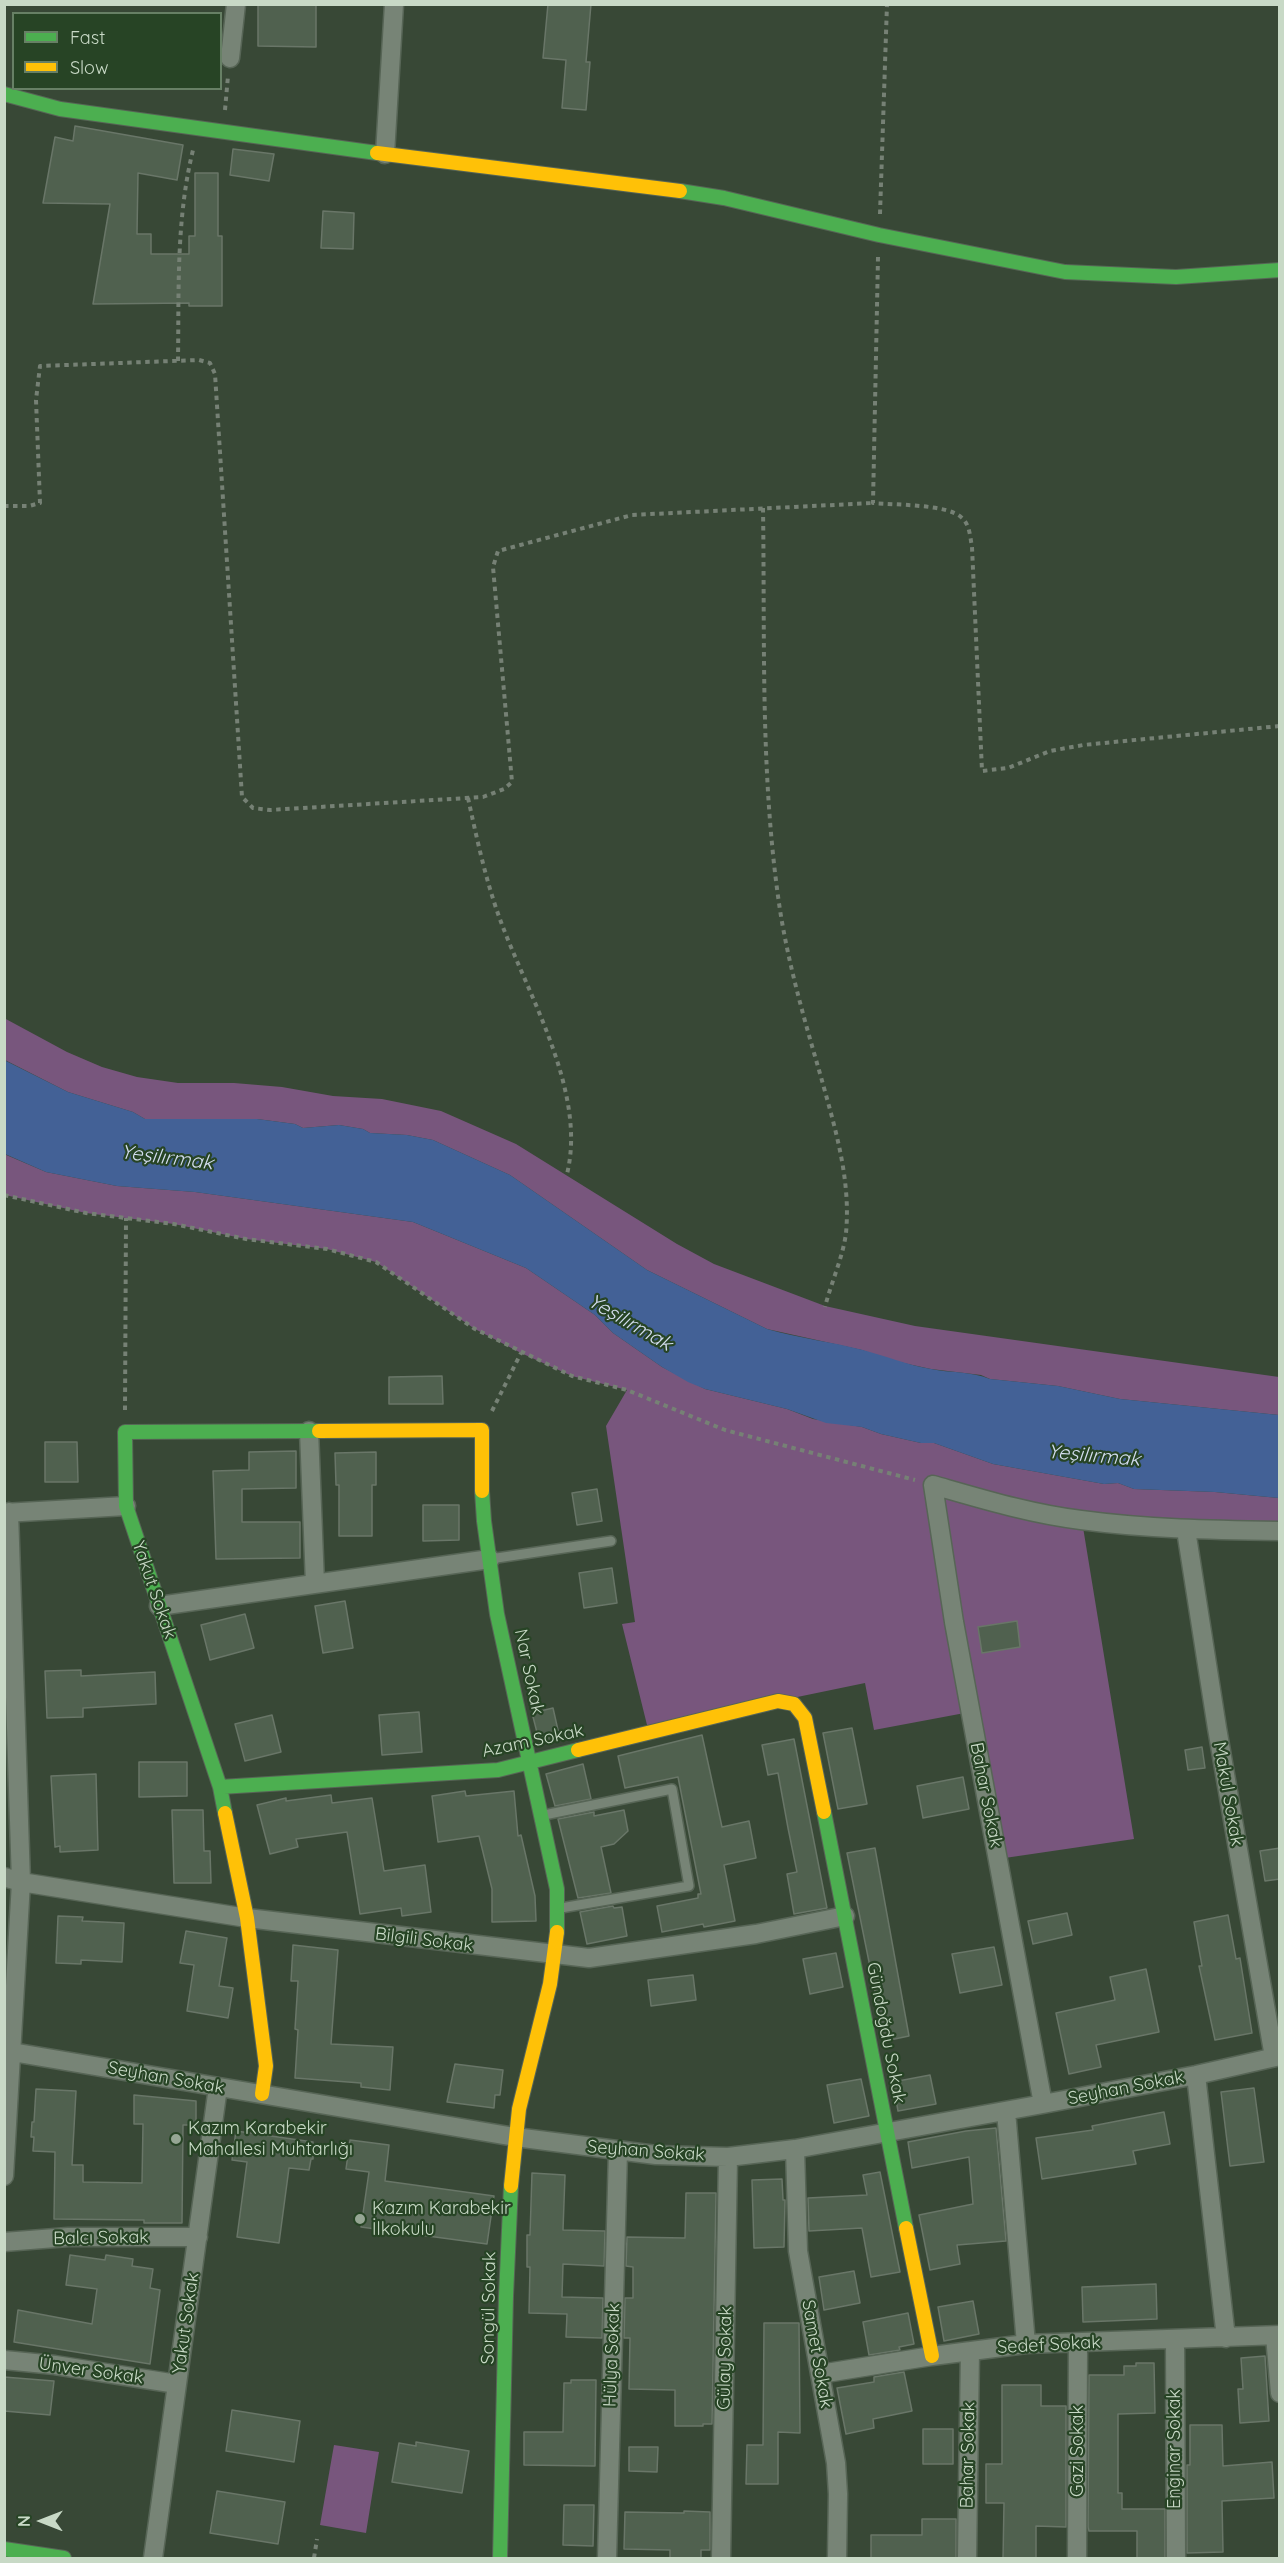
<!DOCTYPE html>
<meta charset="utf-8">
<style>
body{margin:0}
#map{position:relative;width:1284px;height:2563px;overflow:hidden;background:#384836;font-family:Quicksand,sans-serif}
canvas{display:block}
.frame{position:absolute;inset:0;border:6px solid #c8d9c6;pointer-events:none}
.legend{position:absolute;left:12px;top:12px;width:210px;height:78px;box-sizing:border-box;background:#274425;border:2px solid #678065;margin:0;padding:8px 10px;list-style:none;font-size:18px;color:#c8d9c6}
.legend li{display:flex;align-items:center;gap:12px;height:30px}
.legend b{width:30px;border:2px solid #678065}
.north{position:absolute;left:12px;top:2491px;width:60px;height:60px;-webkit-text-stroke:4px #274425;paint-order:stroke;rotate:270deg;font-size:16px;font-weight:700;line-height:24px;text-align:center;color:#c8d9c6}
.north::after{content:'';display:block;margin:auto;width:21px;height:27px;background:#c8d9c6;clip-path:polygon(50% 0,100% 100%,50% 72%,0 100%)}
</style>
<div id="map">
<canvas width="1284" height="2563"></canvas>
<div class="frame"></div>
<ul class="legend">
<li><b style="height:8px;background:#4caf50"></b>Fast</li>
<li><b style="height:8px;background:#ffc107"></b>Slow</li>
</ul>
<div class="north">N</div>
</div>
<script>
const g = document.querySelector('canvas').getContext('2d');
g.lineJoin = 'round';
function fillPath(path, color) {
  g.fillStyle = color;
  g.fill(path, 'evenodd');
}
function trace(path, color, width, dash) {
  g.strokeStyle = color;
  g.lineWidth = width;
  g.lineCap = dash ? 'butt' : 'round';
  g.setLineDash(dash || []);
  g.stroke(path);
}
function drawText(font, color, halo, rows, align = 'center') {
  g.font = font + ' Quicksand,sans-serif';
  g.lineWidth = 4.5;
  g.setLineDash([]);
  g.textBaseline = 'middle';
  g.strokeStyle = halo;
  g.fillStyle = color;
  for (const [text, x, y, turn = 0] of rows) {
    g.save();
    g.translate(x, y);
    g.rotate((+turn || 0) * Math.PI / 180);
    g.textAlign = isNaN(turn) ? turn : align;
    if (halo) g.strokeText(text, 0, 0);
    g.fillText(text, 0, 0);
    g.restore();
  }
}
fillPath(new Path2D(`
 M 4,1018 L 67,1052 L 102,1067 L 137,1077 L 178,1083 L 234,1083 L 282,1087 L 333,1096 L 382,1099 L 441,1111 L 516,1144 L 677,1244 L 714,1264 L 825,1306 L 915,1326 L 1279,1377 L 1279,1415 L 1120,1399 L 1058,1386 L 990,1379 L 981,1375 L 931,1369 L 885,1359 L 862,1350 L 767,1329 L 647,1270 L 510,1175 L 433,1140 L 407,1135 L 370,1133 L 363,1129 L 339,1125 L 303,1128 L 295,1124 L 257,1119 L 145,1119 L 133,1112 L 68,1092 L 5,1060 Z
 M 4,1154 L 46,1172 L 117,1186 L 195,1192 L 413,1222 L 526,1268 L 595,1315 L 613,1333 L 662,1367 L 705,1389 L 787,1409 L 813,1419 L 862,1427 L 881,1434 L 921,1443 L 934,1443 L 993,1464 L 1104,1484 L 1118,1483 L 1134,1489 L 1215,1492 L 1279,1498 L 1279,1531 L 1082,1521 L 1134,1839 L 998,1859 L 970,1712 L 874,1730 L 865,1683 L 778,1701 L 649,1733 L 622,1624 L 635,1622 L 606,1426 L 627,1390 L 572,1376 L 521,1353 L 475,1329 L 376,1262 L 327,1249 L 246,1239 L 174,1224 L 86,1213 L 5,1195 Z
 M 334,2445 L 379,2452 L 366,2533 L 320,2525 Z`), '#78567d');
fillPath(new Path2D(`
 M 4,1060 L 68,1092 L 133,1112 L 145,1119 L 257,1119 L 295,1124 L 303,1128 L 339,1125 L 363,1129 L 370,1133 L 407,1135 L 433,1140 L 510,1175 L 647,1270 L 767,1329 C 799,1338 832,1342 863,1350 C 886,1356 907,1365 931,1369 C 950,1373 971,1371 990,1379 L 1058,1386 L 1120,1399 L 1279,1415 L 1279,1498 L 1215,1492 L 1134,1489 L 1118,1483 L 1104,1484 L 993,1464 L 934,1443 L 921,1443 L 881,1434 L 862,1427 L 826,1423 L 787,1409 L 705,1389 L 688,1382 L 662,1367 L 613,1333 L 595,1315 L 526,1268 L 413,1222 L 195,1192 L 117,1186 L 46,1172 L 5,1154 Z`), '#436196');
const building = new Path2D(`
 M 258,4 L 316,4 L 316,47 L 258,46 Z
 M 548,4 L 591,4 L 586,62 L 590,62 L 586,110 L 562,108 L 566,60 L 543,58 Z
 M 75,126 L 183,145 L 177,180 L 138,173 L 137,234 L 151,234 L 151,254 L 189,254 L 189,236 L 195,236 L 195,173 L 218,173 L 218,236 L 222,236 L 222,306 L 189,306 L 189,303 L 93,304 L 110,204 L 43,203 L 55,137 L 73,141 Z
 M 233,149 L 274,154 L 269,181 L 230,175 Z
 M 323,211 L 354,213 L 353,249 L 321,248 Z
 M 442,1376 L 443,1404 L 389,1404 L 389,1377 Z
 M 45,1442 L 77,1442 L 78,1482 L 45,1482 Z
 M 296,1451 L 296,1488 L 242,1489 L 242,1522 L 300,1522 L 300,1558 L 216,1559 L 213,1471 L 249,1470 L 249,1452 Z
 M 376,1452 L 376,1485 L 372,1485 L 372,1536 L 339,1536 L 339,1485 L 336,1485 L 335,1453 Z
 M 597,1489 L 602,1521 L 577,1525 L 572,1493 Z
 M 423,1505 L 459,1505 L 459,1540 L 423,1541 Z
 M 612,1568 L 617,1603 L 584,1608 L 579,1573 Z
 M 345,1601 L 353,1648 L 323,1653 L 315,1606 Z
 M 245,1614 L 254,1648 L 210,1660 L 201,1625 Z
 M 1017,1621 L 1020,1647 L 982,1653 L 978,1627 Z
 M 81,1670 L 81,1676 L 155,1672 L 156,1704 L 83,1708 L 83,1717 L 47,1718 L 45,1671 Z
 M 553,1708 L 560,1739 L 540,1744 L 532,1713 Z
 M 419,1712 L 422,1752 L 382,1755 L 379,1715 Z
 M 272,1715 L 281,1752 L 245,1761 L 235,1724 Z
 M 852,1728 L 867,1804 L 838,1809 L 823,1733 Z
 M 702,1735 L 722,1827 L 749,1821 L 756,1858 L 724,1865 L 735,1921 L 704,1927 L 703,1924 L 662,1932 L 657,1906 L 698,1898 L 698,1894 L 701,1894 L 678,1777 L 625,1788 L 618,1756 Z
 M 794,1739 L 827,1908 L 794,1914 L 787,1874 L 797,1872 L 788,1828 L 778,1773 L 768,1775 L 762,1745 Z
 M 1202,1747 L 1205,1768 L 1188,1770 L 1185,1750 Z
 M 139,1762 L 187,1762 L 187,1796 L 139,1797 Z
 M 583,1764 L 591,1799 L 555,1806 L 546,1774 Z
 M 96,1774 L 98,1850 L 60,1852 L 60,1846 L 55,1847 L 51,1776 Z
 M 963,1777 L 969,1809 L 923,1818 L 917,1786 Z
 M 465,1791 L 466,1796 L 514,1791 L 518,1836 L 521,1835 L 535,1896 L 536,1921 L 492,1922 L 492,1889 L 479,1836 L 438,1842 L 432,1796 Z
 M 331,1795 L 332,1803 L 372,1798 L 384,1871 L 425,1865 L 431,1912 L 402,1916 L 401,1908 L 360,1914 L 347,1832 L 296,1839 L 298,1847 L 270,1854 L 257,1805 L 286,1798 L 286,1801 Z
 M 172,1810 L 203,1810 L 204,1851 L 210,1851 L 211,1883 L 174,1883 Z
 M 624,1810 L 628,1831 L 614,1844 L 601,1847 L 611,1893 L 578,1898 L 558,1819 L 594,1812 L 594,1816 Z
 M 875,1848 L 909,2036 L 885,2041 L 847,1853 Z
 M 1280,1848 L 1280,1879 L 1265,1881 L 1260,1851 Z
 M 613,1906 L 614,1908 L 622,1907 L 627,1936 L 587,1944 L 580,1912 Z
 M 1067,1913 L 1072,1935 L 1033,1944 L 1028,1921 Z
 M 1228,1915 L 1236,1959 L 1240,1958 L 1252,2033 L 1215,2040 L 1199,1966 L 1202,1966 L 1194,1922 Z
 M 58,1916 L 83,1917 L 82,1921 L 124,1923 L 122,1962 L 81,1960 L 81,1964 L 56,1963 Z
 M 186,1931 L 227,1938 L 219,1986 L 233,1988 L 228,2018 L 187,2011 L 194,1965 L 180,1963 Z
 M 293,1945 L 338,1950 L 331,2044 L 393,2047 L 390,2090 L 361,2087 L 361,2083 L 295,2078 L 298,2030 L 295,2029 L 298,1981 L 291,1981 Z
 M 994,1947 L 1002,1985 L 960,1993 L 952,1954 Z
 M 836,1953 L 843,1987 L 810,1994 L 803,1959 Z
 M 1146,1969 L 1159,2032 L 1096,2045 L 1101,2067 L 1069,2074 L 1056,2013 L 1115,2000 L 1110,1977 Z
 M 693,1975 L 696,2000 L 651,2006 L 648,1980 Z
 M 455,2064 L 503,2070 L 500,2095 L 495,2095 L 494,2108 L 447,2102 Z
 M 930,2075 L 936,2104 L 898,2111 L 893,2082 Z
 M 861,2079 L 869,2116 L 834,2123 L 827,2085 Z
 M 1254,2088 L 1264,2162 L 1230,2166 L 1221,2092 Z
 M 36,2089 L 76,2091 L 72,2165 L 83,2165 L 83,2182 L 142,2183 L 143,2124 L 134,2124 L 134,2095 L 196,2101 L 196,2125 L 183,2125 L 182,2223 L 144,2223 L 144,2220 L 54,2219 L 55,2152 L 33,2151 L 34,2137 L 31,2137 L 32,2122 L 34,2122 Z
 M 1164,2112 L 1170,2144 L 1133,2151 L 1136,2164 L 1042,2179 L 1036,2138 L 1093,2130 L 1092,2126 Z
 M 996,2128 L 1006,2241 L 957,2245 L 960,2264 L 930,2270 L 919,2215 L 973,2204 L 969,2157 L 912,2168 L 908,2142 L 966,2131 Z
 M 236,2131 L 313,2142 L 313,2159 L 311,2159 L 309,2170 L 289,2168 L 279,2243 L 237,2237 L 247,2162 L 232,2160 Z
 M 350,2140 L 389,2145 L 385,2181 L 494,2196 L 487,2244 L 361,2227 L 369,2172 L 346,2169 Z
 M 880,2172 L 900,2272 L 871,2277 L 862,2228 L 809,2231 L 808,2198 L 867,2195 L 863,2175 Z
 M 532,2173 L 565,2175 L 563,2230 L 605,2231 L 604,2266 L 563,2264 L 562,2297 L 603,2298 L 602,2338 L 566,2337 L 567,2314 L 529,2313 L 530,2267 L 527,2267 L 527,2235 L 530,2235 Z
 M 782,2179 L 783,2200 L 785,2200 L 784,2247 L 754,2248 L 752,2180 Z
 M 686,2193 L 716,2193 L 712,2424 L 703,2424 L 703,2426 L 675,2426 L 675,2390 L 629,2389 L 630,2338 L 624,2338 L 625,2298 L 633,2298 L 633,2267 L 626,2266 L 627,2237 L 685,2238 Z
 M 70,2255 L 105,2260 L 106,2255 L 133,2259 L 132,2266 L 153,2269 L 150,2288 L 160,2290 L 150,2364 L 14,2342 L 18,2310 L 92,2324 L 97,2289 L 66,2285 Z
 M 854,2271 L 860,2303 L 824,2310 L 819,2277 Z
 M 1156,2284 L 1157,2319 L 1083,2322 L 1082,2287 Z
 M 973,2301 L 979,2334 L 944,2341 L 938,2307 Z
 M 908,2313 L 914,2344 L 899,2347 L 900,2350 L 869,2355 L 863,2322 Z
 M 764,2323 L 799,2323 L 800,2433 L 778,2432 L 778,2484 L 746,2484 L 747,2445 L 763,2445 Z
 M 1265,2356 L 1269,2421 L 1240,2423 L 1238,2389 L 1243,2389 L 1241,2358 Z
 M 1136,2363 L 1154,2363 L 1155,2413 L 1118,2414 L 1118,2493 L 1122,2493 L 1122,2509 L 1165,2509 L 1165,2559 L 1137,2559 L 1137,2531 L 1089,2531 L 1088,2527 L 1089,2375 L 1124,2375 L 1124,2366 L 1136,2366 Z
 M 904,2372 L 912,2411 L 873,2419 L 874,2428 L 846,2434 L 837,2388 L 874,2382 L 874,2377 Z
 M 4,2377 L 54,2381 L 50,2415 L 4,2411 Z
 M 571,2380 L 596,2380 L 595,2466 L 524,2465 L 524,2432 L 563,2432 L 564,2383 L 571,2383 Z
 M 1002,2385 L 1041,2385 L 1041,2406 L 1066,2406 L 1066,2527 L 1036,2526 L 1036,2559 L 1003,2559 L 1004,2503 L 986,2503 L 986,2464 L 1002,2464 Z
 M 232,2410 L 300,2421 L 294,2462 L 226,2451 Z
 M 1190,2425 L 1222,2425 L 1223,2466 L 1272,2462 L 1274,2498 L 1222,2501 L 1223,2552 L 1187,2553 L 1187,2465 L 1190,2465 Z
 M 923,2429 L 953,2429 L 953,2464 L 923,2464 Z
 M 416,2442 L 469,2451 L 462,2493 L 392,2482 L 399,2443 L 416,2446 Z
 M 629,2447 L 658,2447 L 657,2472 L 629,2471 Z
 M 217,2491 L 285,2502 L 278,2544 L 210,2533 Z
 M 564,2505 L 594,2505 L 593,2546 L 563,2545 Z
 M 684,2511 L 710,2512 L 710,2550 L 701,2550 L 701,2559 L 670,2559 L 670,2550 L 624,2549 L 625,2512 L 684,2513 Z
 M 922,2519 L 956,2519 L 956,2559 L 871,2559 L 871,2535 L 922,2535 Z`);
fillPath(building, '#50614f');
trace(building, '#697668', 1.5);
const lane = new Path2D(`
 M 490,1559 L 611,1541
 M 544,1815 L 672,1789 L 689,1886 L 561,1908`);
const street = new Path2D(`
 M 230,58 L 236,4
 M 385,154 L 394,4
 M 309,1431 L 315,1584
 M 4,1513 L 126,1506
 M 1186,1530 L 1217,1728 L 1274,2057
 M 159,1606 L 490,1559
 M 4,1877 L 21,1882 L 247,1918 L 589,1958 L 756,1934 L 845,1916
 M 12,2052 L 515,2137 L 656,2155 L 728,2157 L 795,2149 L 1043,2104 L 1196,2075 L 1280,2056
 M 1196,2075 L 1226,2338
 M 1043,2104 L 954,1622 L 933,1485 C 982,1499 1031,1514 1081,1520 C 1147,1529 1213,1530 1280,1531
 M 1006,2111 L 1026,2344
 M 795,2149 L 798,2251 L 836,2463 L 838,2494 L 837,2558
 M 4,2176 L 21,1882 L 9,1512
 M 4,2242 L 68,2237 L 198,2237
 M 1275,2336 L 1280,2393
 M 1175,2340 L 1176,2558
 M 4,2360 L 55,2365 L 177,2384
 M 820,2374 L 932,2356 L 1026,2344 L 1280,2335
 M 153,2558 L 218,2087
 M 607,2558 L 618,2151
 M 721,2558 L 728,2157
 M 967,2558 L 970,2351
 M 1077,2558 L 1078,2343`);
const fast = new Path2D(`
 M 4,94 L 60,109 L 377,153
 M 680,191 L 724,198 L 879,235 L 1065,272 L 1176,277 L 1280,270
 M 482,1491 L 484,1521 L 497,1614 L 557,1889 L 557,1932
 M 220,1787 L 498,1770 L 578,1750
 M 824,1812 L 906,2228
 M 225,1813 L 220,1787 L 126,1506 L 125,1432 L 319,1431
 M 4,2549 L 64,2558
 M 500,2558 L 506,2296 L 511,2186`);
const slow = new Path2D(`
 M 377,153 L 680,191
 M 319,1431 L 482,1430 L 482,1491
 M 578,1750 L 778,1701 L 794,1704 L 805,1718 L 824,1812
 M 225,1813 L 247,1918 L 266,2066 L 262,2094
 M 511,2186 L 519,2109 L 550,1984 L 557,1932
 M 906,2228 L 932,2356`);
trace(lane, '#576556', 12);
trace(street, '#576556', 21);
trace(fast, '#576556', 16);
trace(slow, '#576556', 16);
trace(new Path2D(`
 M 225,110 L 228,76
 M 880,214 L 887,4
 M 878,257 L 873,503 C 894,505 946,504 961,517 C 970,524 970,537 972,547 L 982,771 L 1008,768 L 1050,751 L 1083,745 L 1280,726
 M 178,361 C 179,290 176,219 193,150
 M 4,506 L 29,506 L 40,503 L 36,400 L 40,366 L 199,360 L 210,363 L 215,374 L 242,797 L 253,808 L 270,810 L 483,797 L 504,789 L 512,782 L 493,567 L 498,551 L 632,515 L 873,503
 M 763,508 C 765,642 760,777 780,910 C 789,967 805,1022 821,1077 C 835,1128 851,1179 846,1233 C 843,1257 831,1283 825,1307
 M 468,798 C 477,839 486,882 501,922 C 529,997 587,1093 567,1174
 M 4,1195 L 86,1213 L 174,1224 L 246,1239 L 327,1249 L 376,1262 L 475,1329 L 572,1376 L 627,1390 L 725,1430 L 915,1480
 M 125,1410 L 126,1218
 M 492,1411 L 521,1353
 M 314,2558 L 317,2539`), '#768175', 4, [4.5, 4.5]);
trace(lane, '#778476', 9);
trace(street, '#778476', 18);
trace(fast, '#4caf50', 14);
trace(slow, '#ffc107', 14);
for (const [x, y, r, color] of [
 [176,2139,6,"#96a694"],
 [360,2219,6,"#96a694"]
]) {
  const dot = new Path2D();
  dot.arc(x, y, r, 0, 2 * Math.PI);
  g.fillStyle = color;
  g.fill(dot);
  trace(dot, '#274425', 2);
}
drawText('18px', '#c8d9c6', '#274425', [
 ["Yakut Sokak",154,1590,71],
 ["Nar Sokak",529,1672,78],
 ["Azam Sokak",533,1741,-12],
 ["Makul Sokak",1228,1794,80],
 ["Bahar Sokak",986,1795,79],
 ["Bilgili Sokak",424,1940,7],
 ["Gündoğdu Sokak",886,2033,79],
 ["Seyhan Sokak",166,2078,10],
 ["Seyhan Sokak",1126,2088,-11],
 ["Seyhan Sokak",646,2151,4],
 ["Balcı Sokak",101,2238,-1],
 ["Songül Sokak",489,2308,-89],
 ["Yakut Sokak",186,2323,-82],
 ["Sedef Sokak",1049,2345,-3],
 ["Samet Sokak",817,2354,80],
 ["Hülya Sokak",612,2355,-88],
 ["Gülay Sokak",725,2358,-89],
 ["Ünver Sokak",91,2371,8],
 ["Enginar Sokak",1175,2449,-90],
 ["Gazi Sokak",1078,2451,-90],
 ["Bahar Sokak",968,2455,-89]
]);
drawText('18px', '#c8d9c6', '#274425', [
 ["Kazım Karabekir",188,2129],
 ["Mahallesi Muhtarlığı",188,2150],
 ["Kazım Karabekir",372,2209],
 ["İlkokulu",372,2230]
], 'left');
drawText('italic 20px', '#d3ddef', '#274425', [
 ["Yeşilırmak",167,1158,7],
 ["Yeşilırmak",630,1323,30],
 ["Yeşilırmak",1094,1456,5]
]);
</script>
